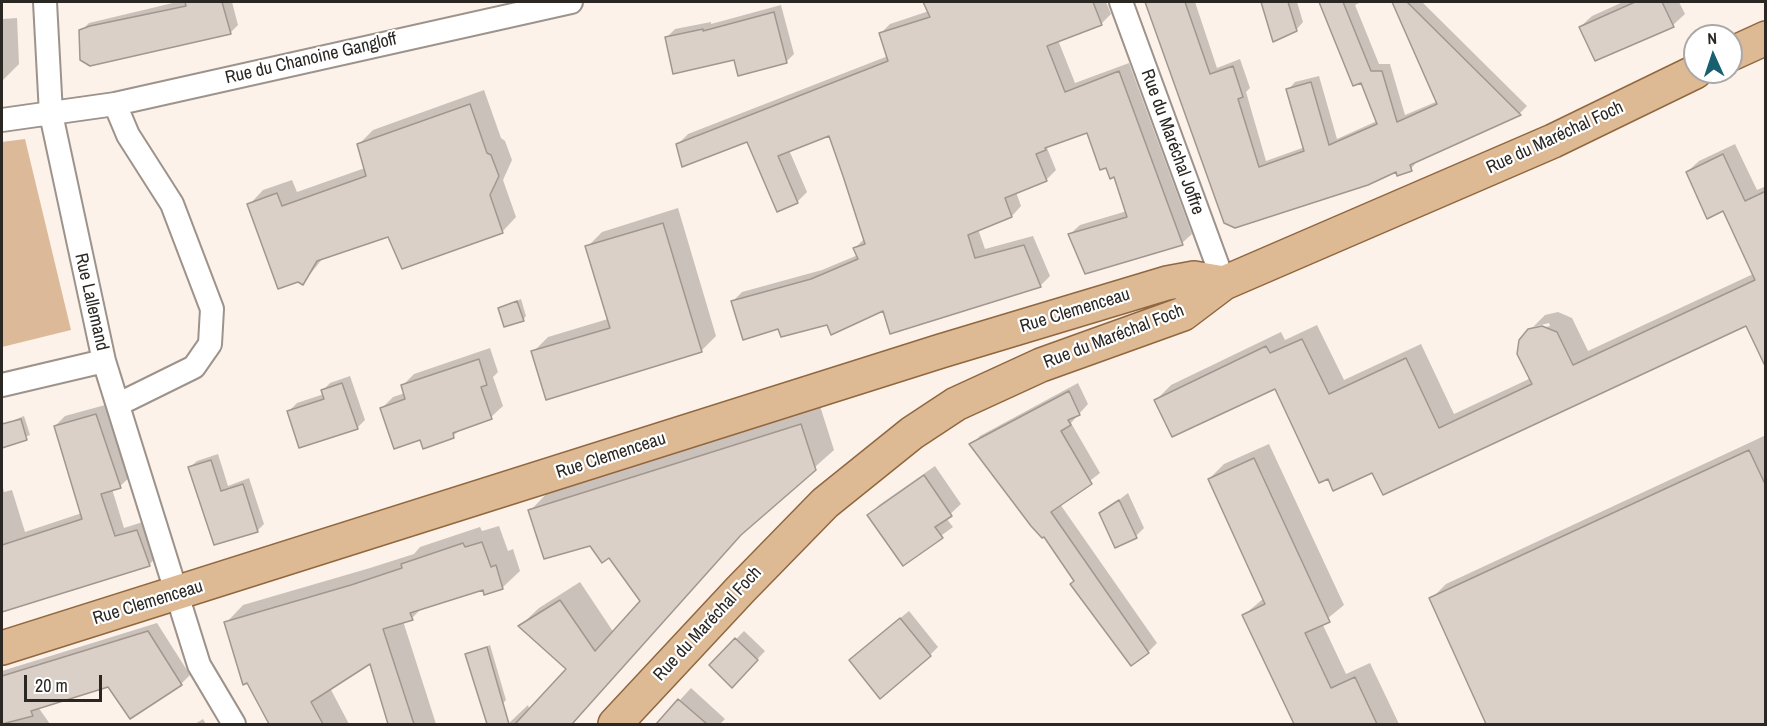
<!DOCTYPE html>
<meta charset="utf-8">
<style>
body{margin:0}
#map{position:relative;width:1767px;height:726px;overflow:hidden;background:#fcf2e9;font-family:"Archivo Narrow",sans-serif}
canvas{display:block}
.frame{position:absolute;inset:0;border:3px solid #2b2723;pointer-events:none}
.north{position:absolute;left:1683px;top:24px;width:60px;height:60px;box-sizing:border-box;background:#fff;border:2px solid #aaa9a7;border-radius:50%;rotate:357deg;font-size:16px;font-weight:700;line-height:24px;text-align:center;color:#2b2723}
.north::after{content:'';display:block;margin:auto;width:21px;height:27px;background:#18606f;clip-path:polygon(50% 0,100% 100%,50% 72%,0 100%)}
.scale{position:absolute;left:24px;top:675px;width:78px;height:27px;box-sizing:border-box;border:3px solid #2b2723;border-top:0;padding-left:8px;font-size:18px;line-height:21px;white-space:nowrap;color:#2b2723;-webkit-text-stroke:4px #fff;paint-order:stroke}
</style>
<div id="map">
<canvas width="1767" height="726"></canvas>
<div class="frame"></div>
<div class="north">N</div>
<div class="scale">20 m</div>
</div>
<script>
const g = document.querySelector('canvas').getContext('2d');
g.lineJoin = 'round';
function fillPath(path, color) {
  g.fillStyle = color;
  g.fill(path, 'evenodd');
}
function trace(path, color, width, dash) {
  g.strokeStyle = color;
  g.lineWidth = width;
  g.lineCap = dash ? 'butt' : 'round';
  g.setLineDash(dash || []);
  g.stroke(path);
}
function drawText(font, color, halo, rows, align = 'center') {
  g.font = font + ' "Archivo Narrow",sans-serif';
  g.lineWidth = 4.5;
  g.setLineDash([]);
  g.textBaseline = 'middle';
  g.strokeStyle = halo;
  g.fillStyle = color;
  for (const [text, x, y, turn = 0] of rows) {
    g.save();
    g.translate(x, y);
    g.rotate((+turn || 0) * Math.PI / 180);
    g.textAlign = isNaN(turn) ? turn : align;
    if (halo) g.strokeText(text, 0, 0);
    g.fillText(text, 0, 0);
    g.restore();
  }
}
fillPath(new Path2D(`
 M 25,139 L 71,330 L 2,347 L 2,142 Z`), '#dcb999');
fillPath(new Path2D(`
 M 177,2 L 232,2 L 238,25 L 230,33 L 81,31 L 89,23 Z
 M 925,2 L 959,2 L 967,21 L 996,10 L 992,2 L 1106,2 L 1111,14 L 1101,24 L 1058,40 L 1075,83 L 1129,63 L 1192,234 L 1182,243 L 1070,234 L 1080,225 L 1127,211 L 1115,175 L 1088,131 L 1049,145 L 1047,148 L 1056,170 L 1046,180 L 1016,192 L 1021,206 L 1012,216 L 978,229 L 985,249 L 1033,236 L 1050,276 L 1040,286 L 884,309 L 828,323 L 779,327 L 733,301 L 742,292 L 822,270 L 858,255 L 855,248 L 865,238 L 829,134 L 789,150 L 807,192 L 797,202 L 747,140 L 678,144 L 688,134 L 888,56 L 881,33 L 890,24 L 929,11 Z
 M 1146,2 L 1195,2 L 1217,68 L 1240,59 L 1250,88 L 1246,92 L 1266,161 L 1305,147 L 1288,90 L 1295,82 L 1319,76 L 1337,139 L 1377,121 L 1362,81 L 1354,84 L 1321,2 L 1361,2 L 1355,5 L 1379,64 L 1390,64 L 1405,115 L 1438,101 L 1395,2 L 1422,2 L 1527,106 L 1520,113 L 1418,160 L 1411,169 L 1397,170 L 1225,222 Z
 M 1262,2 L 1297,2 L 1303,22 L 1296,30 L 1274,40 Z
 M 1623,2 L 1679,2 L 1685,14 L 1673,25 L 1580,27 L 1592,16 Z
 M 781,5 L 794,54 L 786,62 L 735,58 L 667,37 L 675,29 L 711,22 L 711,24 Z
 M 17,18 L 19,64 L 2,81 L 2,19 Z
 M 484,90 L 501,138 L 505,141 L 512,160 L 503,180 L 516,217 L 502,232 L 389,235 L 323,258 L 303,283 L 249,205 L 263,190 L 292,180 L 297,192 L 365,168 L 358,145 L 373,130 Z
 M 1735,144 L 1757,190 L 1766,186 L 1766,257 L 1724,209 L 1687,172 L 1699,161 Z
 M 678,208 L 716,336 L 701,351 L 533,352 L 548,337 L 608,319 L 587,247 L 602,232 Z
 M 1766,268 L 1747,324 L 1373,471 L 1276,387 L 1156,400 L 1171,385 L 1281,332 L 1285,340 L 1317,325 L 1344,380 L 1421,344 L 1454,414 L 1531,378 L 1520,341 L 1533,327 L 1533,330 L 1550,326 L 1549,323 L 1533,327 L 1545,315 L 1558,312 L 1572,318 L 1588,351 Z
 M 521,299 L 526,316 L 523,320 L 499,308 Z
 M 490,348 L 498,372 L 493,377 L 503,406 L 491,417 L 462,428 L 453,436 L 421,439 L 381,409 L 393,397 L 405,393 L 402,386 L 414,374 Z
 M 350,376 L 365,420 L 357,428 L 289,411 L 297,403 L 324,394 L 323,390 L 330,383 Z
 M 1078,383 L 1088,404 L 1071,423 L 1100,473 L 1060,504 L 1157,643 L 1148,652 L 1076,580 L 1044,535 L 971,445 L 980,436 Z
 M 105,405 L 130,477 L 120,486 L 112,489 L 124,528 L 146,521 L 158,555 L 149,565 L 2,611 L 2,483 L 4,492 L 12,490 L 25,532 L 82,513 L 55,426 L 65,416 Z
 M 820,406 L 834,450 L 749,526 L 572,724 L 508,724 L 528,705 L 530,711 L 568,668 L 520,626 L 539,608 L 580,582 L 614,633 L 642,601 L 609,556 L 530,511 L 548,492 Z
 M 24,416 L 30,435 L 7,444 L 2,425 Z
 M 1764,436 L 1766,724 L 1489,724 L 1431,599 L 1446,584 Z
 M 1269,444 L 1344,605 L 1322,623 L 1346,674 L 1370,663 L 1399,724 L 1295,724 L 1244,615 L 1264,598 L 1209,479 L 1224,464 Z
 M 218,454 L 228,486 L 249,478 L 264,524 L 258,530 L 215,543 L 190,467 L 197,461 Z
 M 935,466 L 961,504 L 946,518 L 953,527 L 904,563 L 869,515 L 879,505 Z
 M 1128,493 L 1144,528 L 1136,536 L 1101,514 Z
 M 499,526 L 508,551 L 513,549 L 520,571 L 502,588 L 484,588 L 422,608 L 412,618 L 403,621 L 436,724 L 389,724 L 370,662 L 330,688 L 349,724 L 270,724 L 247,681 L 226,623 L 243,605 L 370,568 L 414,554 L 420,547 L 480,527 L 482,531 Z
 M 909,611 L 938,647 L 930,655 L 859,652 Z
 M 157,623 L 190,675 L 181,684 L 109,686 L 38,707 L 50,724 L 2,724 L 2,671 Z
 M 744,631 L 765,651 L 740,678 L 711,665 Z
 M 490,645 L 506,700 L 503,703 L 466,655 Z
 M 691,688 L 725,719 L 720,724 L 658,724 Z
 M 203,719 L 206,724 L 195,724 Z`), '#0003');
const building = new Path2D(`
 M 185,2 L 222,2 L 231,34 L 90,66 L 80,60 L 79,30 L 90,26 L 186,6 Z
 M 923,2 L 1093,2 L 1102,25 L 1047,46 L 1065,92 L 1119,71 L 1183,245 L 1085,274 L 1068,234 L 1127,217 L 1114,177 L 1110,179 L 1106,168 L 1100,170 L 1087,133 L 1045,148 L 1046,150 L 1036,154 L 1047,181 L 1005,198 L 1012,217 L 968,235 L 975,258 L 1024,245 L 1041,287 L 890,334 L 883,311 L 831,335 L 827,325 L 781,337 L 778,329 L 743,340 L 731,301 L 811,279 L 858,259 L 853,248 L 865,244 L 843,176 L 829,136 L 778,156 L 798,203 L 777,212 L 747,142 L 682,167 L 676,144 L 888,61 L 879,33 L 930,17 Z
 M 1145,2 L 1185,2 L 1210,74 L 1233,66 L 1243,97 L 1238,99 L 1259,167 L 1304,151 L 1286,89 L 1311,82 L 1329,145 L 1377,124 L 1361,83 L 1353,86 L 1319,2 L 1343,2 L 1371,71 L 1382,71 L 1397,122 L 1437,104 L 1392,2 L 1407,2 L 1521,115 L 1410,165 L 1412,171 L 1397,176 L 1396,172 L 1368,185 L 1235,228 L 1224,223 Z
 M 1261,2 L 1288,2 L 1297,31 L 1273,42 Z
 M 1635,2 L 1662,2 L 1674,27 L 1595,61 L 1579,27 Z
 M 774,12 L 787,63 L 738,76 L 734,60 L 673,74 L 665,37 L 703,29 L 703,31 Z
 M 470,104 L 487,153 L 491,155 L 499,176 L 490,195 L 503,233 L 402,269 L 388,237 L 317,261 L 303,285 L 298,282 L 278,289 L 247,204 L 277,193 L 282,206 L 366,176 L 357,144 Z
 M 1723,154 L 1745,201 L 1766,191 L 1766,368 L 1746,326 L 1383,495 L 1372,473 L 1333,491 L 1328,479 L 1319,483 L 1275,389 L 1172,437 L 1154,400 L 1266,346 L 1270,353 L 1302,339 L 1329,394 L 1406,358 L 1439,428 L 1532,384 L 1517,354 L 1519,340 L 1528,329 L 1542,326 L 1557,332 L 1573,365 L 1755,280 L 1723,211 L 1707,219 L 1686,172 Z
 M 663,223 L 702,352 L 546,400 L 531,351 L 610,328 L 585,246 Z
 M 517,301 L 524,321 L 504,327 L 498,308 Z
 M 479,359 L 487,385 L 481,387 L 492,419 L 453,433 L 454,438 L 423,449 L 420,440 L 394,449 L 380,408 L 405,399 L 401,385 Z
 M 342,383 L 358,429 L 299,448 L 287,411 L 324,399 L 321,390 Z
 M 1069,391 L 1080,415 L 1068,420 L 1071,425 L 1061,431 L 1092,484 L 1051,512 L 1149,653 L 1131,666 L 1070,584 L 1074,581 L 1044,537 L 1042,538 L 1031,526 L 969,444 Z
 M 96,414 L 121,488 L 101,494 L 115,536 L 137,530 L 150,566 L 2,612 L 2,545 L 82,519 L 54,426 Z
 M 21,419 L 27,440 L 2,448 L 2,424 Z
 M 801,424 L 816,470 L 741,535 L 572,724 L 515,724 L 566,669 L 518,626 L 560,600 L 595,651 L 640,601 L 609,558 L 602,563 L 590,546 L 544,559 L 528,510 Z
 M 1749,450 L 1766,486 L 1766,724 L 1486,724 L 1429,598 Z
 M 1254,458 L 1330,622 L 1305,633 L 1331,688 L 1355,677 L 1377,724 L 1294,724 L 1242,615 L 1265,604 L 1208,479 Z
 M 211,460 L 221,491 L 243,484 L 258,532 L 214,545 L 188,467 Z
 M 924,475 L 952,516 L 935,527 L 943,538 L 903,566 L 867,515 Z
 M 1119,500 L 1137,538 L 1115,548 L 1099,513 Z
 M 482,542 L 491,567 L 496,565 L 503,589 L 484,595 L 483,590 L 410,613 L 413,620 L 383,629 L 414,724 L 388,724 L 370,664 L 311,702 L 323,724 L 269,724 L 247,683 L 243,685 L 224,622 L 351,585 L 402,568 L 401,564 L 463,543 L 465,547 Z
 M 900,618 L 931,656 L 880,699 L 849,660 Z
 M 148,631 L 182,685 L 130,719 L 108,687 L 31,711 L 33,716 L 2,724 L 2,676 Z
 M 735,638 L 758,660 L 732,688 L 709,665 Z
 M 487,647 L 492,665 L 509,724 L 487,724 L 465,654 Z
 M 678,699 L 707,724 L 656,724 Z`);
fillPath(building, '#dad0c7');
trace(building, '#a1978f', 1.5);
const minor = new Path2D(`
 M 45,2 L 51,114 L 104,361 L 199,665 L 234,724
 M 1121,2 L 1224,283
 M 115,104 L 128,135 L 172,204 L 212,309 L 210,344 L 194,367 L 119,404
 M 2,120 L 115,104 L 571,2
 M 2,385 L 104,361`);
const primary = new Path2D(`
 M 1731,54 L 1766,38
 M 2,648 L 941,351 L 1167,283 L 1194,278 L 1224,283
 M 615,724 L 741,589 L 825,503 L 912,433 L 956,404 L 1041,365 L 1183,314 L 1224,283 L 1553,141 L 1695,72`);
trace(minor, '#9d938b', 26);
trace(primary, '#90673e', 36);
trace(minor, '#fff', 22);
trace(primary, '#ddb994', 33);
drawText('18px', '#2b2723', '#fff', [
 ["Rue du Chanoine Gangloff",311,59,-13],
 ["Rue du Maréchal Foch",1555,138,-25],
 ["Rue du Maréchal Joffre",1172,142,70],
 ["Rue Lallemand",91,302,77],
 ["Rue Clemenceau",1075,311,-17],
 ["Rue du Maréchal Foch",1114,337,-21],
 ["Rue Clemenceau",611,456,-18],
 ["Rue Clemenceau",148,603,-17],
 ["Rue du Maréchal Foch",708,624,-47]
]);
</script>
